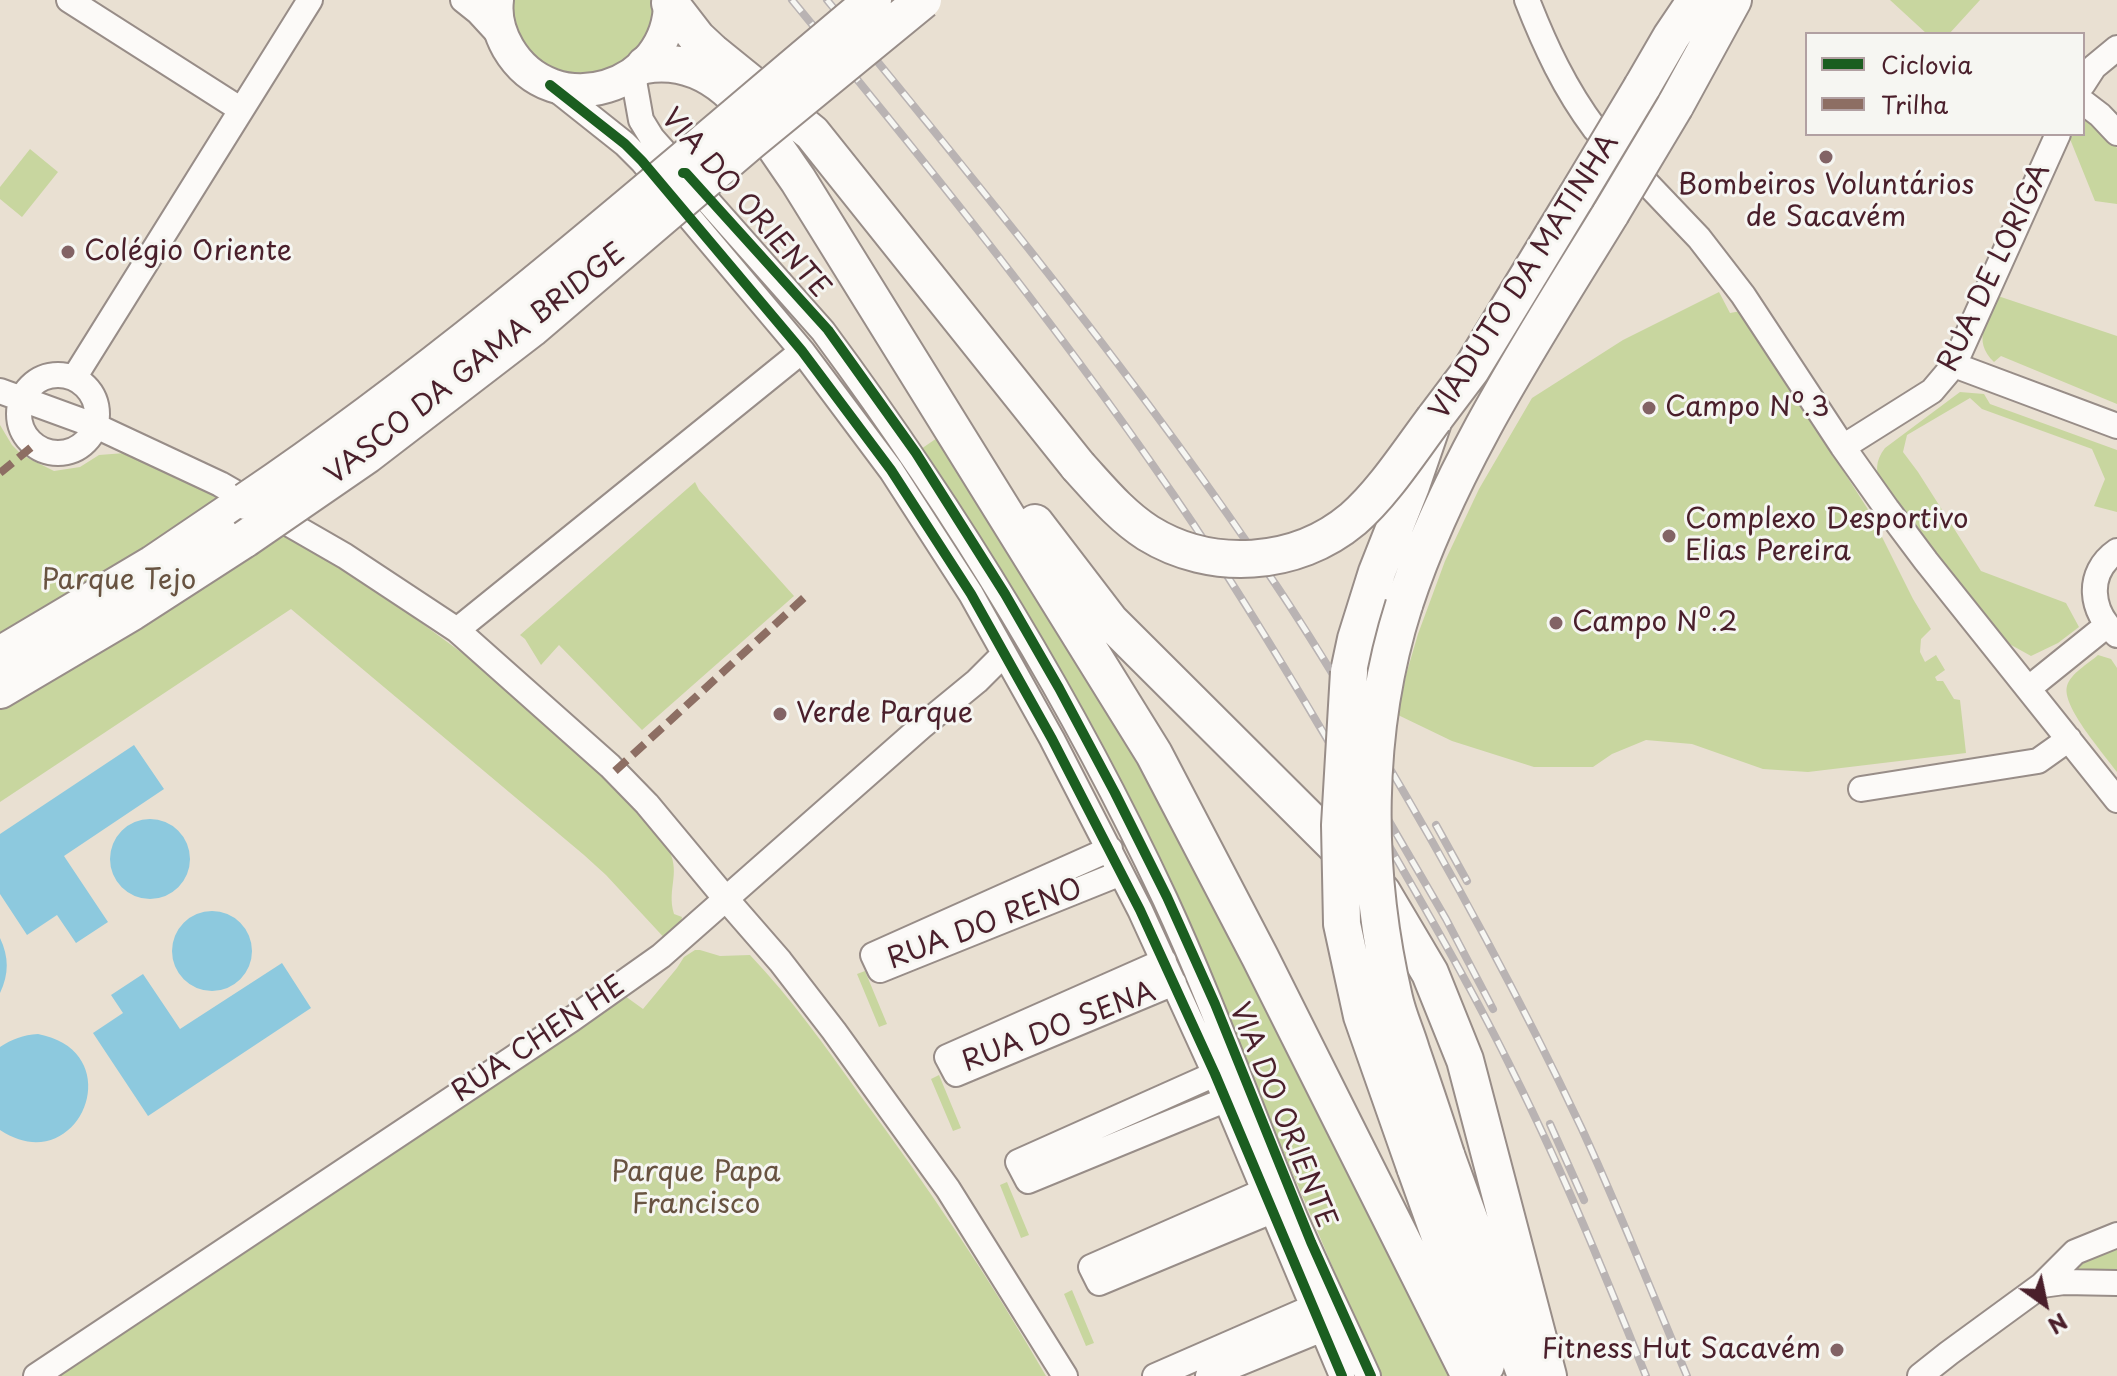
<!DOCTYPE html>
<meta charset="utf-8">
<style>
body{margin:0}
#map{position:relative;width:2117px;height:1376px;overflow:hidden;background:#e9e0d2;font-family:"Playpen Sans",sans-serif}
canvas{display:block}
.legend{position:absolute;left:1805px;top:32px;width:280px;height:104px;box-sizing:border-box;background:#f6f6f2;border:2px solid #b1a0a2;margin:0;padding:10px 14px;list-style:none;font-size:24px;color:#4a1f2b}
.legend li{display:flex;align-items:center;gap:16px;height:40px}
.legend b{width:40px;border:2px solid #b1a0a2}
.north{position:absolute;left:2005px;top:1264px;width:80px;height:80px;-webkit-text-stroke:6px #f6f6f2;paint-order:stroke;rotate:147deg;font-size:22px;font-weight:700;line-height:32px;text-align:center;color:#4a1f2b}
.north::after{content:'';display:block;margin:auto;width:28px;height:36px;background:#4a1f2b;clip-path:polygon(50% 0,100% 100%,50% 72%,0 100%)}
</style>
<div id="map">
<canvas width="2117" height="1376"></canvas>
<ul class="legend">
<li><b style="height:10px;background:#1b5e20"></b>Ciclovia</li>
<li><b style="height:10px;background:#8d6e63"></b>Trilha</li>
</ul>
<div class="north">N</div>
</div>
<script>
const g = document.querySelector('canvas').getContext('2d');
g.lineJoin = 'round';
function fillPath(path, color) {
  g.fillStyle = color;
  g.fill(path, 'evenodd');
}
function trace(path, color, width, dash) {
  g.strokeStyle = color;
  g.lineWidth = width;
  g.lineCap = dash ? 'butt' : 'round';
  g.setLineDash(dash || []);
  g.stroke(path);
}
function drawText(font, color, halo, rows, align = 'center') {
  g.font = font + ' "Playpen Sans",sans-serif';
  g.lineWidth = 6;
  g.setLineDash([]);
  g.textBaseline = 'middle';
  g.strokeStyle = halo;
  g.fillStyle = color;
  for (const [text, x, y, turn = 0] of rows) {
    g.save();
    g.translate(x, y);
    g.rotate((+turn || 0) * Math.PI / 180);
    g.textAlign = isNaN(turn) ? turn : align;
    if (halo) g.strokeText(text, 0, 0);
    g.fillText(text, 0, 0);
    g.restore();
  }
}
fillPath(new Path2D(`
 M 511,0 L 655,0 L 652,26 L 642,47 L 605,74 L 559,74 L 537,62 L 521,44 L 512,21 Z
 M 1890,0 L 1980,0 L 1949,34 L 1927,34 Z
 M 2085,114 L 2117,148 L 2117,204 L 2095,201 L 2070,139 L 2074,134 L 2083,134 L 2083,118 Z
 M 30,149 L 58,172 L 22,217 L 0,199 L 0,187 Z
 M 1719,292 L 1730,313 L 1741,311 L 1869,511 L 1913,599 L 1931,629 L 1921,639 L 1920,652 L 1925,662 L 1936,655 L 1945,670 L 1935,677 L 1937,681 L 1943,681 L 1954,699 L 1960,700 L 1966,753 L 1808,772 L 1763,769 L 1692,744 L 1646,740 L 1612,754 L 1593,767 L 1534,767 L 1452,741 L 1398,715 L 1406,675 L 1418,634 L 1445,561 L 1479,489 L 1532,398 L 1623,340 Z
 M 1998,296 L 2117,336 L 2117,404 L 2001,356 L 1994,362 C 1971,340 1988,320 1998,296 Z
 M 1960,392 L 1984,394 L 1990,404 L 2117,450 L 2117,512 L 2094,506 L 2105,479 L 2092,449 L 1982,409 L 1970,398 L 1907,435 L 1903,452 L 1918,472 L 1981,571 L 2066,603 L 2079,627 L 2058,643 L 2031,656 L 2004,641 L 1882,486 C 1875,472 1875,461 1885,448 Z
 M 0,425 L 12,445 L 22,455 L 54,471 L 80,467 L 99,455 L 125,453 L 208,492 L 311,549 L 397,605 L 507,686 L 597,770 L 666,845 C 683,872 666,887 674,914 L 682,917 L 681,923 L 669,943 L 606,875 L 584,855 L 291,609 L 0,802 Z
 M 940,436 L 1110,708 L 1253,961 L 1455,1376 L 1379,1376 L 1220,1002 L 1000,575 L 921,449 Z
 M 695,482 L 699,490 L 794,596 L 642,730 L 559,645 L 541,665 L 525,639 L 520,635 Z
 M 2098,655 L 2111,659 L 2117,668 L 2117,772 C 2105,755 2061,706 2067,686 C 2071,673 2088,664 2098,655 Z
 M 695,950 L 700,950 L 720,956 L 750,955 C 791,998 826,1047 860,1095 C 927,1185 990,1279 1046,1376 L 54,1376 L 625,996 L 643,1009 L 677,968 L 684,957 Z
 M 865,971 L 887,1024 L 879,1027 L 857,974 Z
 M 939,1075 L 961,1128 L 953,1131 L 931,1079 Z
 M 1007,1182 L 1029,1235 L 1021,1238 L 1000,1185 Z
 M 2117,1247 L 2117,1276 L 2070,1273 L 2090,1258 Z
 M 1072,1290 L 1094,1343 L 1086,1346 L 1064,1294 Z`), '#c8d69f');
fillPath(new Path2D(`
 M 134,745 L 164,789 L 64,856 L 108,922 L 76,943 L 57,915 L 27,935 L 0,894 L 0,834 Z
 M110 859a40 40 0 1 1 80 0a40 40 0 1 1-80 0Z
 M172 951a40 40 0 1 1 80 0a40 40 0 1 1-80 0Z
 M 0,938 C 9,957 9,974 0,993 Z
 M 282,963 L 311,1008 L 148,1116 L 93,1033 L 123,1013 L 111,995 L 143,974 L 180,1029 Z
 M 38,1034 C 133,1052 78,1182 0,1130 L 0,1047 C 12,1039 23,1035 38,1034 Z`), '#8dc9de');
const minor = new Path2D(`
 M 69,0 L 240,109
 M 463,0 L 478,12 L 501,37
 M 1527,0 C 1545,46 1565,89 1595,129 L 1699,238 L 1743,295 L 1843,447 L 1887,509 L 1926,561 L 2117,800
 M 633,75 L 641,120 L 652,138 L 823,331 C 955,509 1071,698 1165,899 C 1213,1003 1251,1111 1295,1217 C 1318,1270 1344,1323 1368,1376
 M 2083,84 L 2094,67 L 2117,48
 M 552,86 L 625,144 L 642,161 L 802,351 L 891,470 L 971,594 L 1052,739 L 1140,910 L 1215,1074 L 1342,1376
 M 2083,102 L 2100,115 L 2117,133
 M 1954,365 L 2117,426
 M19 414a39 39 0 1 1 78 0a39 39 0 1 1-78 0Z
 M 74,378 L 310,0
 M 0,391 L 96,426 L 220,484 L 345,556 L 457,630 L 610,766 L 647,804 L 726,899 L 780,961 L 834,1031 L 948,1189 L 1065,1376
 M 1843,447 L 1932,391 L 1954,365 L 2058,134
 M 2117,551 C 2085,573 2090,612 2117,635
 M 457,630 L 802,351
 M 2029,688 L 2106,626
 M 1861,789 L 2038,761 L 2069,739
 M 1110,849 L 873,955 L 880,970 L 1121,873
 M 1164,961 L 947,1057 L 956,1074 L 1174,983
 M 1215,1074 L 1018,1162 L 1028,1181 L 1225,1100
 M 1264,1191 L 1091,1267 L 1099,1283 L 1272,1211
 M 2042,1285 L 2064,1282 L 2117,1283
 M 36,1376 L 572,1019 L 661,956 L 921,727 L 977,681 L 1004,654
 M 1155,1376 L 1313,1307
 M 1208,1376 L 1323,1329
 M 1920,1376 L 1949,1353 L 2042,1285 L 2075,1252 L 2117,1235`);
const major = new Path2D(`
 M 497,0 C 495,16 500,34 508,48 C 553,125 672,89 670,0`);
const highway = new Path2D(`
 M 670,3 L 697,38 L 712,52 L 812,133 L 1078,466
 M 645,65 C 722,52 760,127 798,180 L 1154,754 L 1260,957 L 1470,1376
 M 1642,87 L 1671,37 L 1696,0
 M 1675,106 L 1733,0
 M 1035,523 L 1110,621 L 1382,892 L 1430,973 L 1465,1060 L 1548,1376
 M 1404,605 C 1449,467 1535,337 1611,213
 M 0,655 L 153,564 L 246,501
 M 1349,672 L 1356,639 L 1377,572 L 1411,486 L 1434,419 L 1471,370 L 1576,197
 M 0,690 L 132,612 L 245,539
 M 1446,1155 L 1526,1376
 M 1415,1167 L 1486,1365`);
trace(minor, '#988d88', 28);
trace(major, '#988d88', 36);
trace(highway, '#988d88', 40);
trace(minor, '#fcfaf8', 24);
trace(major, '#fcfaf8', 32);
trace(highway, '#fcfaf8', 36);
const rail = new Path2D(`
 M 792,0 C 932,170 1071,342 1194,525 C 1258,621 1316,719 1373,818 C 1422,903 1472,988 1515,1076 C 1564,1174 1605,1275 1646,1376
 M 827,0 C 983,190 1139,380 1276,585 C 1311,637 1343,691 1376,745 C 1450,869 1519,996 1581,1127 C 1619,1209 1652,1293 1687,1376
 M 1336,730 L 1446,919 L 1493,1009
 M 1436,825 L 1467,881
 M 1550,1124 L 1584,1200`);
trace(rail, '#b9b3b3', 8);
trace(rail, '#f6f6f2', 5, [15]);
const highwayBridge = new Path2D(`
 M 1576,197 L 1642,87
 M 1611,213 L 1675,106
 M 1078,466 C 1100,490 1120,515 1148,533 C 1211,572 1296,567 1353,519 C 1383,493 1410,451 1434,419
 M 246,501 C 468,351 667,172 873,0
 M 245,539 L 367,455 L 531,329 L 751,141 L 923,0
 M 1404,605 C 1364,730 1364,870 1394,998 C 1398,1016 1406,1033 1411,1050 C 1423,1085 1435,1120 1446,1155
 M 1349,672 L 1340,825 L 1342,924 L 1362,1016 L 1415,1167`);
trace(highwayBridge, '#988d88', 40, []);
trace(highwayBridge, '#fcfaf8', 36);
trace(new Path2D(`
 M 0,473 L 34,445
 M 615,771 L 806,596`), '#8d6e63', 8, [16, 8]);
trace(new Path2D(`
 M 550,85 L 625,144 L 642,161 L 802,351 L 891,470 L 971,594 L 1052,739 L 1140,910 L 1215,1074 L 1342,1376
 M 683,173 L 686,173 L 828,330 L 916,453 L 1005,594 L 1059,688 L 1115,793 L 1167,897 L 1215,1004 L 1311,1242 L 1371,1376`), '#1b5e20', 10);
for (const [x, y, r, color] of [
 [1826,157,8,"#826365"],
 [68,252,8,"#826365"],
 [1649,408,8,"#826365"],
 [1669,536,8,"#826365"],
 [1556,623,8,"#826365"],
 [780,714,8,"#826365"],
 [1837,1350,8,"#826365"]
]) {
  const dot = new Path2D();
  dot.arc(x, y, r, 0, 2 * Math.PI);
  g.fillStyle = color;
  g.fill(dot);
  trace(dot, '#f6f6f2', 3);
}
drawText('28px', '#4a1f2b', '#f6f6f2', [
 ["Bombeiros Voluntários",1826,186,"center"],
 ["de Sacavém",1826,218,"center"],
 ["Colégio Oriente",84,252],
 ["Campo Nº.3",1665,408],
 ["Complexo Desportivo",1685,520],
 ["Elias Pereira",1685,552],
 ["Campo Nº.2",1572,623],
 ["Verde Parque",796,714],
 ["Fitness Hut Sacavém",1821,1350,"right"]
], 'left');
drawText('28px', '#4a1f2b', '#f6f6f2', [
 ["VIA DO ORIENTE",745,204,49],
 ["RUA DE LORIGA",1995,268,-65],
 ["VIADUTO DA MATINHA",1525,277,-58],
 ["VASCO DA GAMA BRIDGE",476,365,-38],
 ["RUA DO RENO",985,925,-21],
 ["RUA DO SENA",1059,1028,-21],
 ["RUA CHEN HE",539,1040,-34],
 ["VIA DO ORIENTE",1282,1116,68]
]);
drawText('28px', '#685341', '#f6f6f2', [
 ["Parque Tejo",119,581],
 ["Parque Papa",696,1173],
 ["Francisco",696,1205]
]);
</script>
